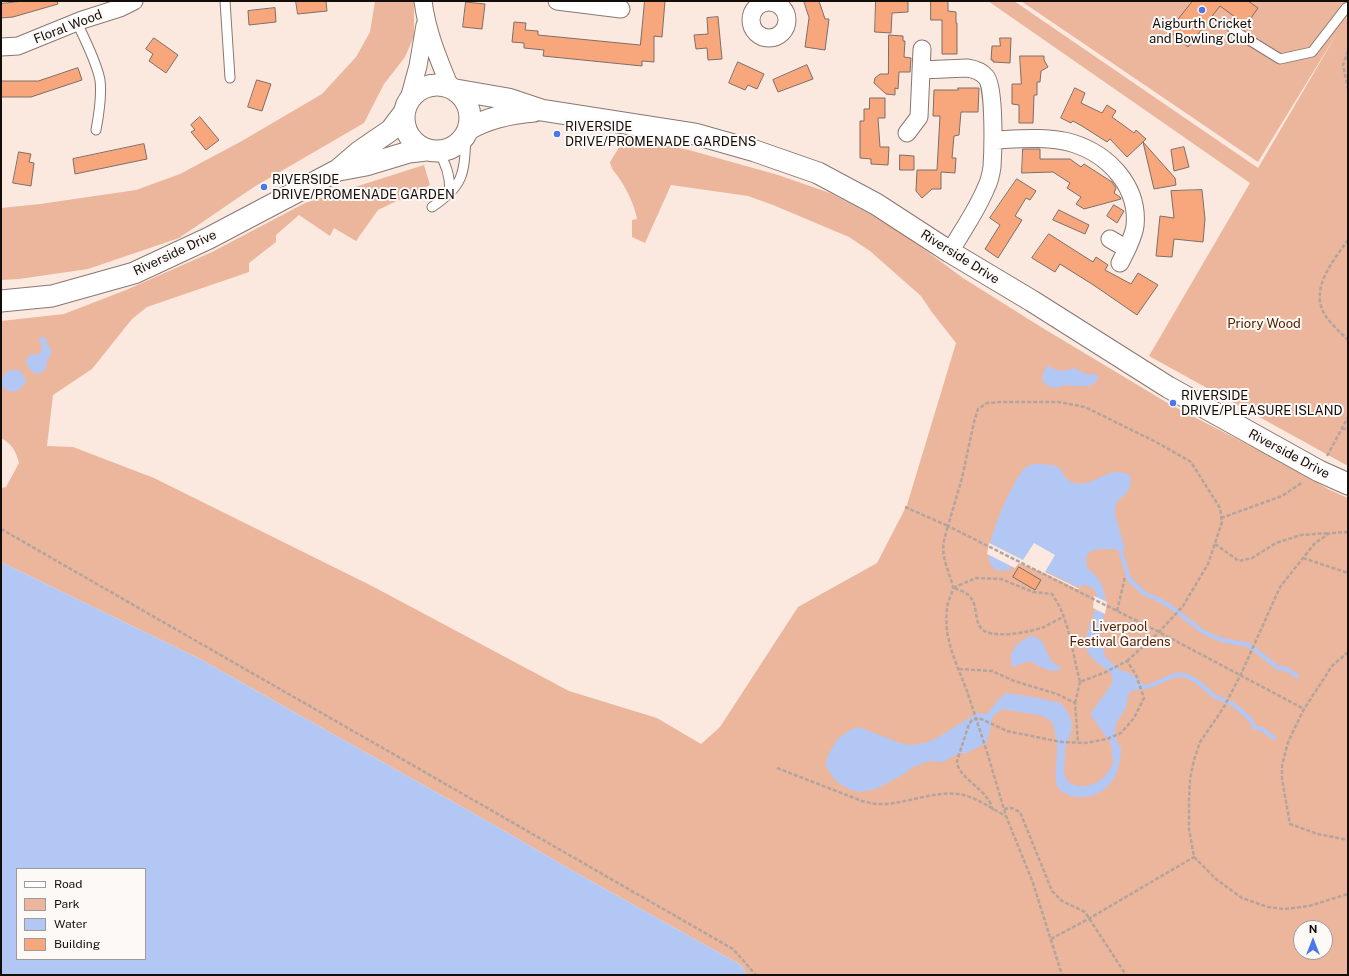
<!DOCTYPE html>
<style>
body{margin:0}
#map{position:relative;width:1349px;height:976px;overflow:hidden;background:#fbe9e0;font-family:"Public Sans",sans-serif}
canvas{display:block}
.frame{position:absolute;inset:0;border:2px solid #140e0b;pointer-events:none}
.legend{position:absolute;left:16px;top:868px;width:130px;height:92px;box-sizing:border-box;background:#fdf9f7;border:1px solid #a09b99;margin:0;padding:5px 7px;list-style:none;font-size:12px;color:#140e0b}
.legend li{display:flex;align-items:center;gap:8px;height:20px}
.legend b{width:20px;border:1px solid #a09b99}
.north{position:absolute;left:1293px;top:920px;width:40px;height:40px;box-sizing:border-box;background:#fdf9f7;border:1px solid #a09b99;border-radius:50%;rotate:0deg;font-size:11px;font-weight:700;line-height:16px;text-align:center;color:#140e0b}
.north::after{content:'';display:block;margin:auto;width:14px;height:18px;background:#4d76e9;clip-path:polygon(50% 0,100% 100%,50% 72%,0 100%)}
</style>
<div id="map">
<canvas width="1349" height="976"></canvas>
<div class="frame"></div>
<ul class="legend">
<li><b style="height:5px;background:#fff"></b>Road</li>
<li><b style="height:11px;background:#ebb69c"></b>Park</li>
<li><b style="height:11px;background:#b3c7f4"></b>Water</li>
<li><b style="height:11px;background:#f8a67c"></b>Building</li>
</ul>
<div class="north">N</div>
</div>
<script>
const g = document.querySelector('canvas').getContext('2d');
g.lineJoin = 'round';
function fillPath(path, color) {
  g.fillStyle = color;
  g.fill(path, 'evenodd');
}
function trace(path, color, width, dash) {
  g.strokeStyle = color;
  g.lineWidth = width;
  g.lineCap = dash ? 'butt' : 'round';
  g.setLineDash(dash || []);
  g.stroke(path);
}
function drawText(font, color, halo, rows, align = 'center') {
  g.font = font + ' "Public Sans",sans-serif';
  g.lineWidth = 4;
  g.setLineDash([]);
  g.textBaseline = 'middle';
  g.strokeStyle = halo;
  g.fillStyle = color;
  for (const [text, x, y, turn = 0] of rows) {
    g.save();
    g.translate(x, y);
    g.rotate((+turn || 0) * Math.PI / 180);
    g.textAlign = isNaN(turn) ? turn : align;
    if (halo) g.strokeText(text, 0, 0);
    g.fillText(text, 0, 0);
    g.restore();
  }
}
fillPath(new Path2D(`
 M 375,1 L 414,1 L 414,36 L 405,57 L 384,84 L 364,123 L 254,187 L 179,238 L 88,269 L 19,279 L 1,280 L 1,208 L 40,204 L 136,190 L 180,174 L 240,142 L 322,94 L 356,57 L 370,32 Z
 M 988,1 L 1014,1 L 1258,168 L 1339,30 L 1258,162 L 1021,1 L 1348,1 L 1348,15 L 1346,19 L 1348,19 L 1348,466 L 1149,356 L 1250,183 Z
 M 625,138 L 689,150 L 778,175 L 830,193 L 870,214 L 909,238 L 963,278 L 1041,327 L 1171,405 L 1266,454 L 1330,490 L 1348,498 L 1348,975 L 747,975 L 741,965 L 573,871 L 487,821 L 200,659 L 1,562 L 1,488 L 6,487 L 19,463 C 16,451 12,444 1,438 L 1,321 L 64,314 L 126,290 L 212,252 L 305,203 L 424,165 L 430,185 L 378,210 L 356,241 L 334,228 L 330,236 L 299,215 L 276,235 L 276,242 L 249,263 L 249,272 L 147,307 L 132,319 L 92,369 L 53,395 L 47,446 L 73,447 L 154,478 L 372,586 L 569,691 L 657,718 L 701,744 L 720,727 L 798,607 L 877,563 L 907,505 L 956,343 L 931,311 L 921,296 L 870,251 L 849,237 L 773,205 L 748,196 L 671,185 L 645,243 L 632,237 L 632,220 L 637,219 C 634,203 626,188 617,175 C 613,170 611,168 610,162 ZM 1301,928 L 1325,928 L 1325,952 L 1301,952 Z`), '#ebb69c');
fillPath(new Path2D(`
 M 42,337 L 47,339 L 47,345 L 51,348 L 51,355 L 47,359 L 46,369 L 40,373 L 35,374 L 28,367 L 26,360 L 31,354 L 38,355 L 41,351 L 42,345 L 38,339 Z
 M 1048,365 C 1056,372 1064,372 1074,368 L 1086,374 L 1096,374 L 1098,377 L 1095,383 L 1089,386 L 1072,386 L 1066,385 L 1056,388 L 1047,386 L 1042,380 L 1044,371 Z
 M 14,370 L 19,370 L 24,376 L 26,381 C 19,393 12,395 2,386 L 2,379 L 7,371 Z
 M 1033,464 C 1039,464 1057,464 1060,469 C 1065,476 1066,482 1076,483 C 1096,487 1107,464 1130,475 C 1132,492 1127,492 1116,503 L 1115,513 L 1125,550 C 1112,549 1102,548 1090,551 L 1086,558 L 1087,567 L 1095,575 L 1101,583 L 1104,592 L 1106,601 L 1103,622 L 1100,634 L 1104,653 L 1107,659 L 1122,671 L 1127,672 L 1133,675 L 1143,684 L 1152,685 L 1150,688 L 1131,691 L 1128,696 L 1126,707 L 1116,724 L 1115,732 L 1118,745 L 1121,747 C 1121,760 1118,775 1109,785 C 1105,789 1099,793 1094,795 C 1083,799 1063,798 1057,786 C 1054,777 1057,759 1057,749 C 1057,740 1055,731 1052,722 L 1043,716 L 1003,709 L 993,716 L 987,743 L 966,753 L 957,754 L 943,762 L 929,761 L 913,767 L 904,774 L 876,789 L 860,792 L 848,789 L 836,781 L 826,767 L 827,757 L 832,748 L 837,740 L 848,731 L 859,727 L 900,743 L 909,745 L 925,743 L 937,738 L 977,713 L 987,714 L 999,699 L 1006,693 L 1033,697 L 1061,703 L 1068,713 L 1072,722 L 1071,731 L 1065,749 L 1064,773 L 1068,782 L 1077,786 L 1087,786 L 1098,782 L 1106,775 L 1113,764 L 1111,744 L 1090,714 L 1112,684 L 1112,674 C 1104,667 1092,661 1087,650 C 1080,633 1105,606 1094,590 C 1092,588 1089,586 1086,585 L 1078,587 L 1045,571 L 1018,560 L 1011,569 L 1002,571 L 994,569 C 992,566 989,563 989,559 C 986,541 1012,481 1025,468 C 1028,466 1031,465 1033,464 Z
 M 1,562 L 200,659 L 487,821 L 573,871 L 741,965 L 747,975 L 1,975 ZM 17,869 L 145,869 L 145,959 L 17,959 Z
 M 1030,636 C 1048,637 1043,654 1054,663 C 1056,665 1059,666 1062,668 C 1052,676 1039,665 1029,661 L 1012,667 C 1008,650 1016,644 1030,636 Z`), '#b3c7f4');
fillPath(new Path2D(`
 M 989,543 L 1023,560 L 1034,543 L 1055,555 L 1045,572 L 1080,589 L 1077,589 L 1044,573 L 1019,563 L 1015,568 L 987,554 Z
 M 1094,596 L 1107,602 L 1105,614 L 1093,608 Z`), '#fbe9e0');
trace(new Path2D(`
 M 1120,549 L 1129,579 L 1145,594 L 1156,598 L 1171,607 L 1203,632 L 1222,640 L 1249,645 L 1278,668 L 1287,669 L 1297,676
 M 1152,685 L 1175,675 L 1185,675 L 1198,682 L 1214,696 L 1233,704 L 1250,719 L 1255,728 L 1262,729 L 1274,738`), '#b3c7f4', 4.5);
const building = new Path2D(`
 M 23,1 L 57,1 L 58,4 L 13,17 L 1,18 L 1,4 Z
 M 296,1 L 326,1 L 327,11 L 298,14 Z
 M 645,1 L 665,1 L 662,37 L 654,36 L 654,62 L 642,61 L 642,66 L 543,56 L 544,50 L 524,48 L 524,43 L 512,42 L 514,22 L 526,23 L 525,30 L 538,31 L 538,35 L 640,45 Z
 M 804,1 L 819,1 L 825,19 L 829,19 L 825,50 L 805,47 L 809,18 Z
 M 876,1 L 908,1 L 908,12 L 892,13 L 891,33 L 875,32 Z
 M 931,1 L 948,1 L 948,11 L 956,12 L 956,23 L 957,23 L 957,54 L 942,54 L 942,20 L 931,20 Z
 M 1193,1 L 1248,1 L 1258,8 L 1246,25 L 1220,6 L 1188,47 L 1169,31 Z
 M 466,2 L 485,4 L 482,29 L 463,27 Z
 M 275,8 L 276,22 L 249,25 L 248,11 Z
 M 718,17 L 722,59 L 708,60 L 707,48 L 696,49 L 694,35 L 708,34 L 707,18 Z
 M 889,35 L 903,36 L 903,41 L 905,41 L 904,57 L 911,58 L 910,72 L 899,72 L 898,89 L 895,88 L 895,95 L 886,94 L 874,83 L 875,78 L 880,74 L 888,74 Z
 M 154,38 L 178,55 L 166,73 L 149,61 L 153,54 L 146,49 Z
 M 1000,38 L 1011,38 L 1010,63 L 993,62 L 993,60 L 991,60 L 992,46 L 1000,46 Z
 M 1020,56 L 1044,56 L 1044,60 L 1048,67 L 1041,71 L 1040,82 L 1037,82 L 1037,95 L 1034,95 L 1033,123 L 1019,123 L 1019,105 L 1012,104 L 1012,84 L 1021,84 Z
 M 738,62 L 764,74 L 757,89 L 748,85 L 745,90 L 729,83 Z
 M 807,65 L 813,79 L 778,92 L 773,80 Z
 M 78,68 L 82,80 L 31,97 L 1,97 L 1,81 L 38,81 Z
 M 257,80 L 271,84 L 262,111 L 248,107 Z
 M 958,88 L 979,88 L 978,112 L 961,112 L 959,135 L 954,136 L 952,158 L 956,158 L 955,173 L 941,172 L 941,189 L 932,189 L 922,198 L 916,191 L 917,170 L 937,170 L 940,116 L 933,116 L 934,90 L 958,90 Z
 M 1075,88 L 1085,93 L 1081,103 L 1102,113 L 1107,105 L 1116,111 L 1112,117 L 1134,133 L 1136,130 L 1146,139 L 1143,142 L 1175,178 L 1176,185 L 1154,189 L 1143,142 L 1127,157 L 1110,139 L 1107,142 L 1082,126 L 1073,121 L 1071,123 L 1061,118 Z
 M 870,98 L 885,98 L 885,118 L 878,118 L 880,147 L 889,147 L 888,165 L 871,164 L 871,159 L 860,158 L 860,121 L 864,121 L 864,109 L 869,109 Z
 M 200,117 L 219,140 L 206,150 L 191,132 L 195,130 L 191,125 Z
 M 144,144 L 147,159 L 75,174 L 73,159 Z
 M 1184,147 L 1189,167 L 1174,171 L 1171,150 Z
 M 1023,149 L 1040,149 L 1040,159 L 1070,159 L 1081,167 L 1084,164 L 1112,182 L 1116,188 L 1114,193 L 1120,197 L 1121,199 L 1084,209 L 1076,204 L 1081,197 L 1067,188 L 1070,183 L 1053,172 L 1022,173 Z
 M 19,152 L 31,154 L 29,162 L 34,163 L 31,186 L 13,183 Z
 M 900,155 L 914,156 L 914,170 L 900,170 Z
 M 1017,179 L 1036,191 L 1030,200 L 1026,198 L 1015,216 L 1022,220 L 998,258 L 985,249 L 1000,225 L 990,218 Z
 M 1202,190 L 1205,219 L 1203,242 L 1174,239 L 1172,257 L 1156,256 L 1160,216 L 1174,218 L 1171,191 Z
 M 1114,205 L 1124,211 L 1117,223 L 1107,216 Z
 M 1059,210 L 1089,225 L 1085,234 L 1053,220 Z
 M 1049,234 L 1093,262 L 1096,257 L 1108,265 L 1105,270 L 1131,284 L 1138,273 L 1158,285 L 1137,315 L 1095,286 L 1060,264 L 1055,272 L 1032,258 Z
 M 1019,567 L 1041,580 L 1035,590 L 1013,577 Z`);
fillPath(building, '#f8a67c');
trace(building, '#7d6e66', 1);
const service = new Path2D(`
 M 225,1 L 230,78
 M 77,22 C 85,41 96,60 100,80 C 102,96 99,114 96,130
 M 1233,30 L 1280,59 L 1312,52 L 1346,8 L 1348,7
 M 438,152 C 447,164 450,176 450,192
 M 432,207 C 465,185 464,173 466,136`);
const minor = new Path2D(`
 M 423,1 C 427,32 438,58 450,87
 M 557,1 L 621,9
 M751 20a18 18 0 1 1 36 0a18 18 0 1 1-36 0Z
 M 1,47 L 18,46 L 82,20 L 120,8 L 134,1
 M 921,70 L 967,68 C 974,69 981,71 986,77 C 995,87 993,152 992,167 C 991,174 989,182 986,188 C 977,210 962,231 950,252
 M 409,99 L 418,66 L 425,25
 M 907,133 L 919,117 L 922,49
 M 993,140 C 1018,139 1048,136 1072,143 C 1108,154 1139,186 1135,226 C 1134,234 1130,242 1127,249
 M 1110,239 L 1127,249 L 1120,263`);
const tertiary = new Path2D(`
 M404 118a33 33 0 1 1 66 0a33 33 0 1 1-66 0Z
 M 456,90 L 508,99 L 541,110 L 695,134 L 755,151 L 818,173 L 876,204 L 950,252 L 1032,301 L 1168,387 L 1319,471 L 1348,484
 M 469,129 C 489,117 511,113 534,111
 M 339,170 L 366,165 L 409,152 L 426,150
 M 1,301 L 52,296 L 134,273 L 209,238 L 338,170 L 359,152 L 391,130 L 403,114`);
trace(service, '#887870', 11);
trace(minor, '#887870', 19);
trace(tertiary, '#887870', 23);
trace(new Path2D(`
 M 1348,51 L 1343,65 L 1348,89
 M 1348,240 C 1333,261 1309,289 1325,315 C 1330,323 1341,333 1348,340
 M 1342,428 L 1348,430
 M 1327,456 L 1348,417
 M 905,507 L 948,526 C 941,548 942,553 949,574 C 950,578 953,584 953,588 C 952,595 947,602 947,609 C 943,640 958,666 968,694
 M 1221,518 L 1282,496 L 1303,482
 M 1,529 L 733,949 L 756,975
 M 1348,532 L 1330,533 L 1315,543 L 1280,587 L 1241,674 L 1224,707 L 1200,742 L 1194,760 L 1190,779 L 1189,802 L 1189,829 L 1194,857 L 1217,880 L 1242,898 L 1268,907 L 1284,909 L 1309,906 L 1348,894
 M 1215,544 L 1239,561 L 1252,558 L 1276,543 L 1301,535 L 1330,533
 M 1303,558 L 1348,573
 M 1117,611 L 1125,577
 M 1348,652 L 1332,666 L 1304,709 L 1288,742 L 1282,766 L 1282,779 L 1290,824 L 1318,834 L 1348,840
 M 1127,661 L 1159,632 L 1183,606 L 1208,564 L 1222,522 L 1220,508 L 1191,462 L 1158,443 L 1085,407 L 1059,402 L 1002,402 L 987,403 L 978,409 L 974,422 L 962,478 L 948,526 L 1159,632 L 1304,709
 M 959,669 L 992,671 L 1014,681 L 1057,694 L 1075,703 L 1078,743
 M 1075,703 L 1080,682
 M 987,752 L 1006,816 L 1033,883 L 1062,975
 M 777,768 L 862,801 C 867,802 873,804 878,804 C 905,805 930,791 958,794 C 975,796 990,808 1006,816
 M 1004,809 L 1012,808 L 1020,812 L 1052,891 L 1062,901 L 1085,912 L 1126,975
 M 993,810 C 991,806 990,801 987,798 C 980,787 957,775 957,761 L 969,724 L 972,720 L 979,718 L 1007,731 L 1061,742 L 1085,743 L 1107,739 L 1121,733 L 1134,718 L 1144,698 L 1136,675 L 1127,661 L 1106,672 L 1080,682 C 1072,652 1070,620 1052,594 L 1033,592 L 1001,579 L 976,578 L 953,588 C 968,592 974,597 976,613 C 977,618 977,623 981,628 C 990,640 1031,632 1044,627 C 1050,624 1057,620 1063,617
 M 1051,939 L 1090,918 L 1194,857`), '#b3a49d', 2.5, [4, 2]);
trace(service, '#fff', 9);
trace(minor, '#fff', 17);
trace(tertiary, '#fff', 21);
trace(new Path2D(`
 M 968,694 L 987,752`), '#b3a49d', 2.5, [4, 2]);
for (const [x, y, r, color] of [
 [1202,10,4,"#4d76e9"],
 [557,134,4,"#4d76e9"],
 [264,187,4,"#4d76e9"],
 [1173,403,4,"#4d76e9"]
]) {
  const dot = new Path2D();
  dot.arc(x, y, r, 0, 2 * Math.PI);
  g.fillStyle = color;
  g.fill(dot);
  trace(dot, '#fdf9f7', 1.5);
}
drawText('13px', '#140e0b', '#fdf9f7', [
 ["Aigburth Cricket",1202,24,"center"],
 ["and Bowling Club",1202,39,"center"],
 ["RIVERSIDE",565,127],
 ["DRIVE/PROMENADE GARDENS",565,142],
 ["RIVERSIDE",272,180],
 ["DRIVE/PROMENADE GARDEN",272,195],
 ["RIVERSIDE",1181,396],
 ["DRIVE/PLEASURE ISLAND",1181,411]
], 'left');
drawText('13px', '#140e0b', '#fdf9f7', [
 ["Floral Wood",68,27,-21],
 ["Riverside Drive",175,253,-25],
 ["Riverside Drive",960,257,32],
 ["Riverside Drive",1289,454,28]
]);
drawText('13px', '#542102', '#fdf9f7', [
 ["Priory Wood",1264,324],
 ["Liverpool",1120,627],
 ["Festival Gardens",1120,642]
]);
</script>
